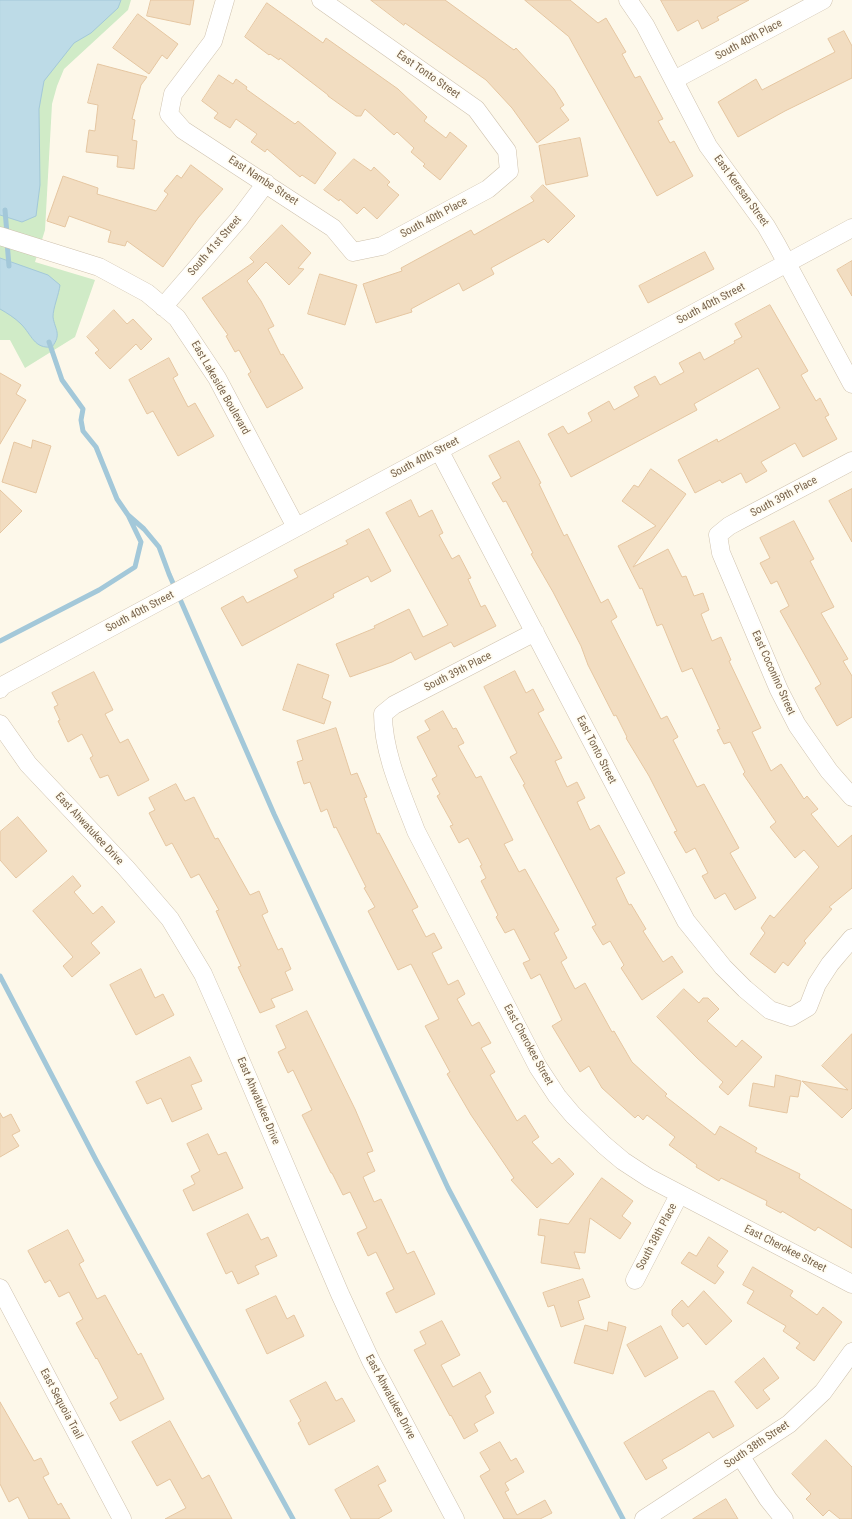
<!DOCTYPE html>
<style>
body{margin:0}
canvas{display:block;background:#fdf8ea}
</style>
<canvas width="852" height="1519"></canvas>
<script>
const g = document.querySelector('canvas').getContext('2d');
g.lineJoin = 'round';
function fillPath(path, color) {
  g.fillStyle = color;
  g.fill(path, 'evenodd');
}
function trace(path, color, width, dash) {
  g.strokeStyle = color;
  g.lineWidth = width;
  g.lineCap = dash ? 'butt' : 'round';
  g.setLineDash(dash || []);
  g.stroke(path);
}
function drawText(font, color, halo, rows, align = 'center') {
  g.font = font + ' "Roboto Condensed",sans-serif';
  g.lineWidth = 3.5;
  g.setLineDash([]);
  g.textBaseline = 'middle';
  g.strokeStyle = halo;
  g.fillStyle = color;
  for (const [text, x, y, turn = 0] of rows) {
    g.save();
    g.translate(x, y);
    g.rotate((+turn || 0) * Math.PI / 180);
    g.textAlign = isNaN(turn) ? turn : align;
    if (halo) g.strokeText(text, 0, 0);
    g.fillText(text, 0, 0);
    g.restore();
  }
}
fillPath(new Path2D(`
 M 0,0 L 131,0 L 128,10 L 64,69 L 57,86 L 52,104 L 45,230 L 35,262 L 95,280 L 75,337 L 25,368 L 10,340 L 0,340 Z`), '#d0ebc7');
const water = new Path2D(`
 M 0,0 L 121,0 L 118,8 L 91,33 L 74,43 L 44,81 L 39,109 L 40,185 L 36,216 L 22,222 L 0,215 Z
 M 0,258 L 48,275 L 60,285 C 59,294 53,308 53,317 C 55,330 62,334 52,347 C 34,349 32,335 21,324 C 15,318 7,313 0,309 Z`);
fillPath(water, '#bddbe7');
trace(water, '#a3c8d9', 1);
trace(new Path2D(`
 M 5,210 L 7,234
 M 7,242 L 9,266
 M 128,515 L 144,529 L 159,547 L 169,574 L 274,814 L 448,1188 L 623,1519
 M 0,641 L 99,590 L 135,567 L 141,542 L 128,515 L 117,499 L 96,447 L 83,431 L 81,420 L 83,409 L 62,380 L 49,342
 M 0,976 L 96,1160 L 293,1519`), '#a3c8d9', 5);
const building = new Path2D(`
 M 151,0 L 194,0 L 190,25 L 147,16 Z
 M 371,0 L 445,0 L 514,50 L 516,48 L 554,89 L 564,105 L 560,108 L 569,120 L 537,143 L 512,108 L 486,80 L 405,23 L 404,25 Z
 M 525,0 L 570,0 L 598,23 L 606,18 L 626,52 L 622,54 L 635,78 L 640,76 L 663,119 L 658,121 L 670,143 L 674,141 L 693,176 L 657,196 L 569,37 Z
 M 661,0 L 749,0 L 717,17 L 719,20 L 702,29 L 698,20 L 678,31 Z
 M 267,3 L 323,43 L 326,38 L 398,89 L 427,117 L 424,121 L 446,138 L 450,132 L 467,146 L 440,180 L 423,166 L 425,164 L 411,152 L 414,148 L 397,132 L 394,135 L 365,109 L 361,116 L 356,116 L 328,96 L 328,95 L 280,58 L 279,60 L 270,54 L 269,55 L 245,37 Z
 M 138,14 L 178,44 L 167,59 L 162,55 L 149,74 L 113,48 Z
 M 844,31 L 852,46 L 852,78 L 785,111 L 738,137 L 718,102 L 756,79 L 762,90 L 835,52 L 828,39 Z
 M 98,64 L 147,77 L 141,85 L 132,119 L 135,120 L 132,140 L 137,141 L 134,169 L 117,167 L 118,156 L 86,152 L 89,130 L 95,131 L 98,105 L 88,103 Z
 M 219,75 L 233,84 L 236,79 L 247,87 L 246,89 L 295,124 L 298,121 L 336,153 L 315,184 L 302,175 L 300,177 L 267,149 L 265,152 L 251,142 L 257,134 L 236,119 L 230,128 L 214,118 L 218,113 L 202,101 Z
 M 580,138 L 588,176 L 546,185 L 539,146 Z
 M 354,159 L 371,171 L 374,167 L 390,182 L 387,185 L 399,195 L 377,219 L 364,207 L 357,214 L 340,199 L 339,201 L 324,190 Z
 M 191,165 L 223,189 L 198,218 L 163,267 L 127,241 L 125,246 L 108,242 L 111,231 L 69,216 L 65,227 L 47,221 L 63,176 L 98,188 L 97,194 L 156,211 L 168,194 L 164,191 L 177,175 L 181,178 Z
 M 543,185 L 575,216 L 548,243 L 544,239 L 491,268 L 494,274 L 463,291 L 459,283 L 411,309 L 412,312 L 376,323 L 363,284 L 402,271 L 401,268 L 471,230 L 474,235 L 534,201 L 531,197 Z
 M 282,225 L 311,253 L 298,268 L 304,269 L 289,285 L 266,262 L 247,281 L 261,301 L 274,326 L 268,329 L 281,355 L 283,354 L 303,388 L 267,408 L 248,374 L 251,372 L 239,350 L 235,352 L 226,336 L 228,335 L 202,298 L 254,262 L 250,258 Z
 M 705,252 L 714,269 L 648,303 L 639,286 Z
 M 852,261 L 852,296 L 837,270 Z
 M 320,274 L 357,285 L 345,325 L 308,314 Z
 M 770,305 L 808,371 L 801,375 L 816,401 L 820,398 L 829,415 L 825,417 L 837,439 L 803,457 L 795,443 L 761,462 L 767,471 L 746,483 L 741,473 L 722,483 L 720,480 L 695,493 L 678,460 L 717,439 L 718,442 L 780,408 L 758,368 L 694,404 L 697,410 L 571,477 L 548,434 L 563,426 L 568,434 L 592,421 L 588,413 L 609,401 L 614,410 L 639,396 L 634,387 L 655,376 L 660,385 L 684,372 L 679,363 L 700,352 L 704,360 L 735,343 L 734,341 L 742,337 L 735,324 Z
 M 114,310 L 127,324 L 133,319 L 152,339 L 141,350 L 136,344 L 110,369 L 95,353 L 99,350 L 87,337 Z
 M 169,358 L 178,375 L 173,378 L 188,407 L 195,403 L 214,436 L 178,456 L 153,411 L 147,414 L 129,380 Z
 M 0,373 L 21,385 L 16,394 L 26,400 L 0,444 Z
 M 33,440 L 51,446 L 36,493 L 2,482 L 14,442 L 31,448 Z
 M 519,441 L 541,483 L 539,484 L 564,536 L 567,534 L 601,603 L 608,599 L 617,617 L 611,621 L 661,719 L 667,716 L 678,737 L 673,740 L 697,787 L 704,784 L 739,848 L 730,853 L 756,898 L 735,910 L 725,893 L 715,899 L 702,876 L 708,873 L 695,848 L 686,853 L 674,832 L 677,831 L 649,776 L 626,738 L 627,737 L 616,715 L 614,716 L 588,665 L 581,646 L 553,592 L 531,554 L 533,553 L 506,501 L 503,502 L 492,483 L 501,478 L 489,456 Z
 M 651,469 L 686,494 L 633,567 L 668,549 L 682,577 L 686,576 L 694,596 L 703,593 L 709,610 L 701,614 L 712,641 L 721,637 L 731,660 L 729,661 L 761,728 L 752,732 L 771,771 L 781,764 L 804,799 L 807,796 L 818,809 L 811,814 L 838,847 L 852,835 L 852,888 L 829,907 L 832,909 L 804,941 L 806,943 L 788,966 L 783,962 L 775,973 L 750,954 L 765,933 L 761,928 L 770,915 L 774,918 L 819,867 L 804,850 L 795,858 L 770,827 L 776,822 L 743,774 L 745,772 L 730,742 L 724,744 L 717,730 L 720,729 L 692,668 L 682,672 L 663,626 L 662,624 L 657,626 L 642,588 L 640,589 L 618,546 L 656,526 L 622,501 L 634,485 L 638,487 Z
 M 852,489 L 852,542 L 829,501 Z
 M 0,490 L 22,511 L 0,533 Z
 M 411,500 L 419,517 L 432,510 L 443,533 L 439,535 L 452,559 L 459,555 L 471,578 L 468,579 L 481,607 L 485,605 L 496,626 L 454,647 L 451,642 L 415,660 L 411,652 L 392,662 L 350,677 L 336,644 L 375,628 L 374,626 L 409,609 L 423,637 L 448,625 L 386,513 Z
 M 794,521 L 814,559 L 810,561 L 834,607 L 821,613 L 848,659 L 843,661 L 852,676 L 852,717 L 837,726 L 815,688 L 821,684 L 780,611 L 789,606 L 777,581 L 771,584 L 760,563 L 770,558 L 760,538 Z
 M 369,529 L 391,571 L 371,582 L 368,576 L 333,594 L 334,597 L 242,646 L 221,608 L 243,596 L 247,603 L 298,577 L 294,570 L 348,544 L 346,541 Z
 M 298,664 L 329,675 L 322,698 L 331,702 L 324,724 L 283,710 Z
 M 515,671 L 526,693 L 533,689 L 544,710 L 538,713 L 562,758 L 555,761 L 567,787 L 577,782 L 585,798 L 577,802 L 590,830 L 599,825 L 625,873 L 616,878 L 629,905 L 631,904 L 646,929 L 643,931 L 663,962 L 672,956 L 683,972 L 642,1000 L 621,968 L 624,965 L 610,941 L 603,945 L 592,927 L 596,925 L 523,785 L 525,784 L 510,757 L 517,753 L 484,687 Z
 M 94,672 L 113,710 L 105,714 L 120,743 L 128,739 L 149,780 L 118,796 L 108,775 L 100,778 L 90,758 L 93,756 L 82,734 L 68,742 L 58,721 L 60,720 L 54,707 L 58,705 L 52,693 Z
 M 443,711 L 453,729 L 456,728 L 464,743 L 458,746 L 476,778 L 481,776 L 513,840 L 504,844 L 519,872 L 525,869 L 559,930 L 554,933 L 567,958 L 561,962 L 575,989 L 585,983 L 612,1032 L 614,1031 L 632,1062 L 667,1094 L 665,1096 L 715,1135 L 720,1126 L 757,1148 L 755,1152 L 800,1174 L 799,1178 L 852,1210 L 852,1248 L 818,1227 L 815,1231 L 782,1211 L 781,1213 L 766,1205 L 767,1201 L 721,1178 L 719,1181 L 696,1167 L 697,1165 L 669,1145 L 675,1137 L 647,1115 L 643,1120 L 638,1115 L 635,1118 L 602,1088 L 589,1066 L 580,1072 L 552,1026 L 562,1020 L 540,974 L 531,979 L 523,963 L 530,960 L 514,929 L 505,933 L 496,917 L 498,915 L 481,881 L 486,878 L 480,866 L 482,865 L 468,838 L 459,843 L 450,826 L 453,825 L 437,796 L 440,794 L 432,779 L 437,776 L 417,737 L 430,730 L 425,721 Z
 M 336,728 L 351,775 L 357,773 L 367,797 L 364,798 L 377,834 L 379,833 L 418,907 L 412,910 L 426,937 L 434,933 L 442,948 L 432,953 L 448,985 L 458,980 L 465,994 L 457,999 L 472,1026 L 479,1022 L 491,1043 L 481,1048 L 495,1072 L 490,1075 L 517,1121 L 525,1115 L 539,1137 L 532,1142 L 552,1164 L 559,1158 L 574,1174 L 537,1208 L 511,1180 L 514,1178 L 471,1115 L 447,1074 L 450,1072 L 425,1026 L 439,1019 L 411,964 L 398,970 L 368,911 L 375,907 L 364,888 L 366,887 L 336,827 L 334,828 L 327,809 L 321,812 L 310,782 L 304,784 L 297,762 L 303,760 L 297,741 Z
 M 176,784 L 185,801 L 194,797 L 215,839 L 218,838 L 250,895 L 259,891 L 268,912 L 262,915 L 278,950 L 282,948 L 291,969 L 285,972 L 293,990 L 271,999 L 275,1007 L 260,1013 L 238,967 L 241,966 L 216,911 L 219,910 L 199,874 L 191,878 L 172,843 L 166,846 L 149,813 L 155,810 L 149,798 Z
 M 18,817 L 47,851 L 16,878 L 0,860 L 0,832 Z
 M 73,876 L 81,886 L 74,892 L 93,914 L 102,906 L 115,922 L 91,943 L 100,953 L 72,977 L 63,966 L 73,957 L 33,911 Z
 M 141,969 L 155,998 L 163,994 L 174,1015 L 136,1035 L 110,985 Z
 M 684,989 L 699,1003 L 703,998 L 708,998 L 719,1009 L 707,1021 L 736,1047 L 742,1040 L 762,1057 L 728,1095 L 719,1087 L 723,1082 L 697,1058 L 657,1017 Z
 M 307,1011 L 355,1109 L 373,1151 L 367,1153 L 375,1171 L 363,1177 L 374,1202 L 381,1199 L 407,1254 L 414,1251 L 435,1294 L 396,1313 L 386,1293 L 394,1289 L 376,1252 L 368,1256 L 357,1233 L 367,1228 L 350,1192 L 343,1195 L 332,1173 L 331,1173 L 302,1115 L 312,1110 L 293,1070 L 288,1073 L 278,1052 L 286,1048 L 276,1026 Z
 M 852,1034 L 852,1108 L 842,1118 L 802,1081 L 848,1090 L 822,1066 Z
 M 190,1057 L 202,1081 L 191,1085 L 202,1109 L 172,1122 L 161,1098 L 147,1104 L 136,1082 Z
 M 776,1075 L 801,1081 L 798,1097 L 790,1096 L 787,1113 L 749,1106 L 753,1083 L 774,1087 Z
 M 0,1113 L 3,1118 L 11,1114 L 20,1131 L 12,1135 L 19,1146 L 0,1157 Z
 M 208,1134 L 218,1155 L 226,1152 L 243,1188 L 193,1211 L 183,1190 L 195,1184 L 191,1176 L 200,1171 L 187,1144 Z
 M 602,1178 L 633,1201 L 622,1216 L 631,1223 L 620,1239 L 590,1218 L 585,1253 L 574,1252 L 580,1269 L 541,1263 L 545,1236 L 538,1235 L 540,1219 L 568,1224 Z
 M 248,1214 L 261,1240 L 268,1237 L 277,1256 L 255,1266 L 259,1274 L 238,1284 L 232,1271 L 226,1274 L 207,1234 Z
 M 68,1230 L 84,1261 L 79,1264 L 97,1299 L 105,1295 L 138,1355 L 141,1353 L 164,1399 L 120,1421 L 110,1403 L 118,1398 L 97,1358 L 96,1359 L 76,1323 L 83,1319 L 69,1292 L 59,1297 L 50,1280 L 45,1283 L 28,1251 Z
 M 709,1237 L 728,1251 L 717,1266 L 724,1272 L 715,1284 L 681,1263 L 689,1252 L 696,1256 Z
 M 753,1267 L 793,1291 L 790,1296 L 817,1315 L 823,1307 L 842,1322 L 814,1361 L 796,1348 L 800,1343 L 783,1331 L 786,1326 L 747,1303 L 754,1291 L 743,1285 Z
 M 583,1279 L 590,1297 L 578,1301 L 584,1319 L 561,1327 L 554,1305 L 548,1307 L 543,1293 Z
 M 704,1291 L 732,1321 L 706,1345 L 688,1323 L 683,1327 L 672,1315 L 672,1310 L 682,1300 L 688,1307 Z
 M 276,1296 L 287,1319 L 294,1315 L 304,1336 L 267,1354 L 246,1310 Z
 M 442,1321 L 460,1355 L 441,1365 L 453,1387 L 480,1372 L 491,1392 L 485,1396 L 494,1413 L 474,1424 L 478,1431 L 464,1439 L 451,1415 L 450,1416 L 414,1350 L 426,1344 L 420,1332 Z
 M 609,1322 L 626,1327 L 613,1374 L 574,1363 L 585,1325 L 607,1331 Z
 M 661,1326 L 678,1358 L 645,1377 L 627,1345 Z
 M 764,1358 L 779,1378 L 763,1390 L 770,1399 L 757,1409 L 735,1382 Z
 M 326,1382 L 336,1401 L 342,1398 L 355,1421 L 309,1445 L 298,1423 L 301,1421 L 290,1401 Z
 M 709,1391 L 714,1391 L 734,1426 L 713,1438 L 709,1432 L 683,1448 L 662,1460 L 667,1468 L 646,1480 L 624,1443 Z
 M 0,1402 L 34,1461 L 41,1458 L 49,1474 L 43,1477 L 58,1505 L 61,1503 L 70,1519 L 29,1519 L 18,1497 L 9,1502 L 0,1484 Z
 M 170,1421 L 202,1479 L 209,1475 L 232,1519 L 165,1519 L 186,1508 L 170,1479 L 157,1486 L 132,1442 Z
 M 826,1440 L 852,1467 L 852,1519 L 840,1519 L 829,1510 L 823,1516 L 806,1499 L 811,1494 L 792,1474 Z
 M 500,1442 L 511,1461 L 516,1458 L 524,1472 L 505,1483 L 509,1490 L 505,1492 L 517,1515 L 545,1500 L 552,1513 L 540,1519 L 504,1519 L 480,1476 L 490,1470 L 480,1453 Z
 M 378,1466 L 386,1481 L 378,1485 L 392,1511 L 378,1519 L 351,1519 L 335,1490 Z
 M 726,1499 L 738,1519 L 693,1519 Z`);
fillPath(building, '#f2ddc1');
trace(building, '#e5c6a1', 1);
const street = new Path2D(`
 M 225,0 L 213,41 L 173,94 L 169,114 L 183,130 L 333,228 L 353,252 L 382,246 L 488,189 L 509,171 L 507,151 L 476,109 L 321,0
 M 628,0 L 645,25 L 708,146 L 766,226 L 777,245 L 852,384
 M 674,80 L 823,0
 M 0,236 L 99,267 L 147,293 L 177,318 L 217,378 L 296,527
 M 163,307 L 239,219 L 266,183
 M 439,450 L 686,921 L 723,967 L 745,989 L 770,1010 L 791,1017 L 808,1007 L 817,984 L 830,964 L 852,938
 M 852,461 L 742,519 L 729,526 L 718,535 L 721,553 L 779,690 L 797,725 L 829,771 L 852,797
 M 535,632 L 394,705 L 383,714 C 383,753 402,794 416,831 L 538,1067 L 557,1096 L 573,1115 L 604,1145 L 623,1161 L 649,1178 L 852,1284
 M 0,689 L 2,686 L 852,228
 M 0,724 L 28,764 L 126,868 L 170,919 L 203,974 L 222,1017 L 340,1294 L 371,1361 L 455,1519
 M 635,1280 L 679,1195
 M 0,1288 L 122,1519
 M 741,1457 L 768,1499 L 784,1519
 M 644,1519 L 789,1424 L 823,1392 L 852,1352`);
trace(street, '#cfc2ae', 19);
trace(street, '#fff', 18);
drawText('11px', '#78634c', '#fffcf1', [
 ["South 40th Place",749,40,-28],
 ["East Tonto Street",428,75,35],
 ["East Nambe Street",263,181,33],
 ["East Keresan Street",741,191,54],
 ["South 40th Place",434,218,-28],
 ["South 41st Street",215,246,-49],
 ["South 40th Street",711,304,-28],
 ["East Lakeside Boulevard",220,388,60],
 ["South 40th Street",425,458,-28],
 ["South 39th Place",784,497,-28],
 ["South 40th Street",140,612,-28],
 ["South 39th Place",458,672,-27],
 ["East Coconino Street",773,673,66],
 ["East Tonto Street",596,750,63],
 ["East Ahwatukee Drive",89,829,47],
 ["East Cherokee Street",528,1045,61],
 ["East Ahwatukee Drive",258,1101,67],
 ["South 38th Place",657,1237,-62],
 ["East Cherokee Street",785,1249,27],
 ["East Ahwatukee Drive",390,1397,62],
 ["East Sequoia Trail",61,1404,62],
 ["South 38th Street",757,1445,-34]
]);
</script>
